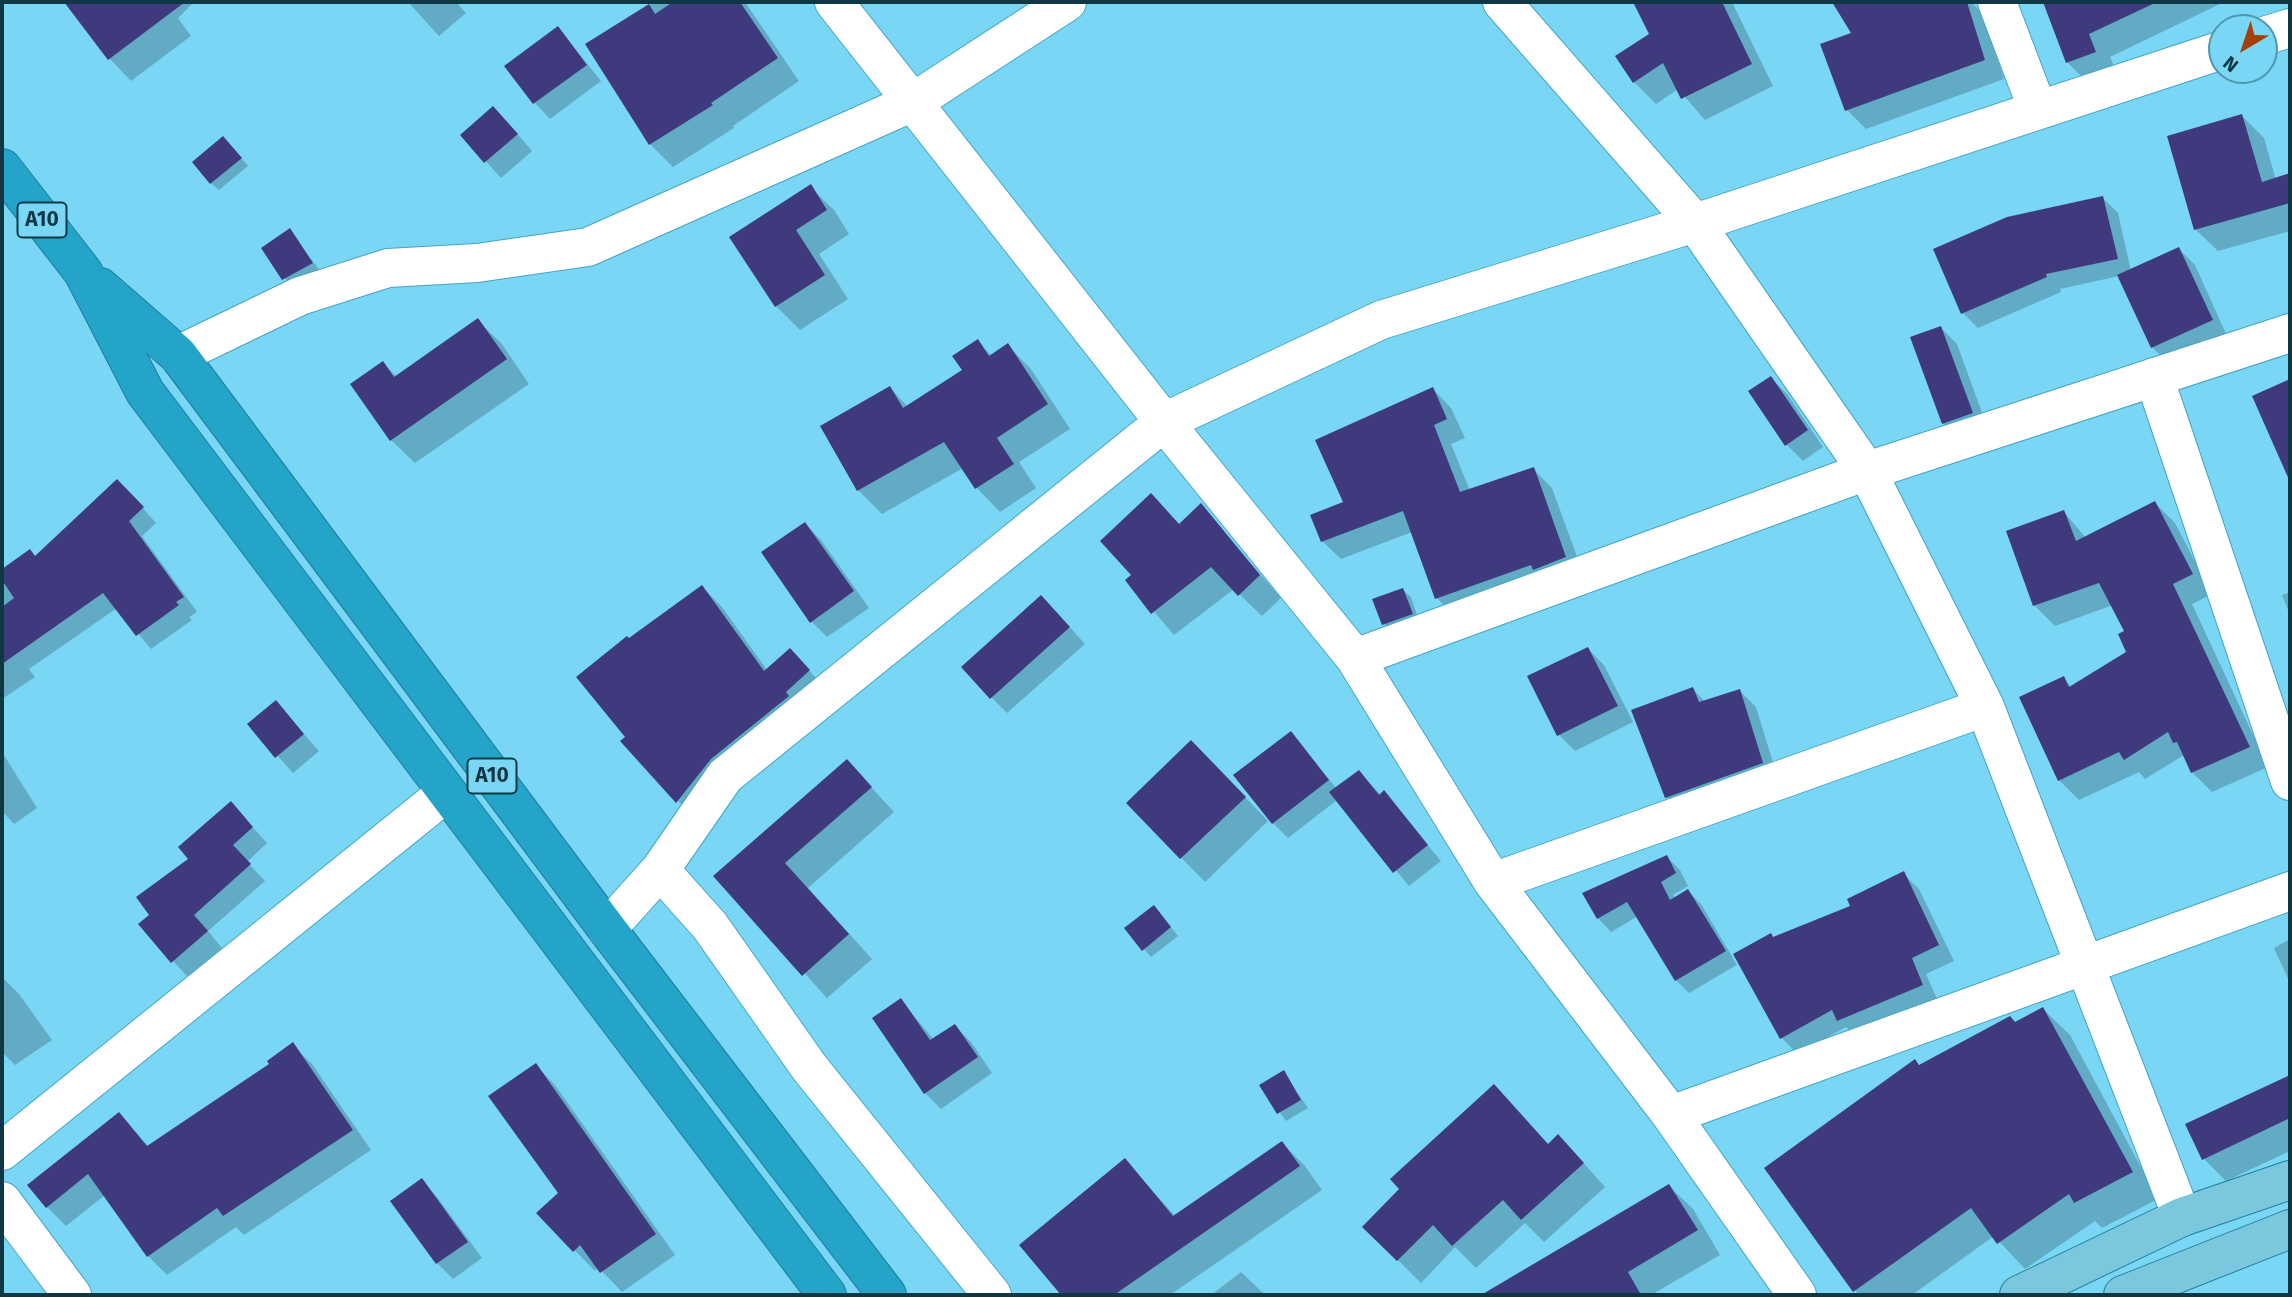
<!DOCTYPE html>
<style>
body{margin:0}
#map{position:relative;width:2292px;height:1297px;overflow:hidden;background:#7ad6f5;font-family:"Fira Sans",sans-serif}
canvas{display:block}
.frame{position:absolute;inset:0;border:4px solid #0f3744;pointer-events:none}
.north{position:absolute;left:2208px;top:14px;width:70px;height:70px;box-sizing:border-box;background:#7ad6f5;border:2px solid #4f96ae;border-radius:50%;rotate:219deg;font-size:19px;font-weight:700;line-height:28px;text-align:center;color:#0f3744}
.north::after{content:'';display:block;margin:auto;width:24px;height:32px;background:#a4400b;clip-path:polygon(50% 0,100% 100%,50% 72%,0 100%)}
</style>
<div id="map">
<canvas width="2292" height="1297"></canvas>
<div class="frame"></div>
<div class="north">N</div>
</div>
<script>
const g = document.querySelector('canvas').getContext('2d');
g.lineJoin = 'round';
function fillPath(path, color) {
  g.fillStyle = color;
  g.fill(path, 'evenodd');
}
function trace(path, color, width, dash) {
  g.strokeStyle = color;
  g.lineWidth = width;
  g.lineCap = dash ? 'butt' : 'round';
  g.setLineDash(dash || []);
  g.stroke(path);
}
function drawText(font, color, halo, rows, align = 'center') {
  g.font = font + ' "Fira Sans",sans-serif';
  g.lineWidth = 7;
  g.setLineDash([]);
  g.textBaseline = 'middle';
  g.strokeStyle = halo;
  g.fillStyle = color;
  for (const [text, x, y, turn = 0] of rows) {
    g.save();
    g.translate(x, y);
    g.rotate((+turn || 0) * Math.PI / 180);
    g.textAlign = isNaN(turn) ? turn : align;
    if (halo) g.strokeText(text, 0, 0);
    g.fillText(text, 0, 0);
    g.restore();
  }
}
fillPath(new Path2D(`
 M 66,2 L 194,2 L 178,18 L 191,36 L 131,81 L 109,58 Z
 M 408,2 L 456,2 L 466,13 L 439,36 Z
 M 655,2 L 745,2 L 799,81 L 733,126 L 734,128 L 673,167 L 650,144 L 588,45 Z
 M 1644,2 L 1732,2 L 1773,86 L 1705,120 L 1678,89 L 1656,104 L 1634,82 L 1651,34 L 1636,5 Z
 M 1834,2 L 1888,2 L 1896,15 L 1938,2 L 1971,2 L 1983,14 L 2004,79 L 1866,129 L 1847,110 L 1854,34 Z
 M 2045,2 L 2219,2 L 2220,4 L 2110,57 L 2117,74 L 2089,84 L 2067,62 Z
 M 558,28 L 601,81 L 550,119 L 535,103 Z
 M 2242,116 L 2264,138 L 2276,180 L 2290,175 L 2290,231 L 2218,251 L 2196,230 Z
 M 509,124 L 532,151 L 501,178 L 462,135 Z
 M 231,146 L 248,166 L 219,190 L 211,183 Z
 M 810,187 L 834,210 L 849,234 L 819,254 L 848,299 L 800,330 L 776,306 L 732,237 Z
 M 2103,198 L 2118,213 L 2131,271 L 2179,249 L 2195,265 L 2227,336 L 2168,363 L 2152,347 L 2119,276 L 2060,289 L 2061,292 L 1978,328 L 1963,313 L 1936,250 Z
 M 290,231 L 320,271 L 291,287 L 263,248 Z
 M 478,321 L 502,344 L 529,384 L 415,463 L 391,440 L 383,363 L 397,377 Z
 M 1941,328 L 1957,344 L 1988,429 L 1959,439 L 1943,423 Z
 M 977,341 L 992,356 L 1008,346 L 1031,369 L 1070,429 L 1019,462 L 1036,488 L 1000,512 L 977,488 L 963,468 L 882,514 L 858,490 L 890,388 L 908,407 L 964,371 Z
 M 1771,378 L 1787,394 L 1823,447 L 1803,461 L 1787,445 L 1750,391 Z
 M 1433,389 L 1451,408 L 1465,438 L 1451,444 L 1470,491 L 1533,469 L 1552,488 L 1584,576 L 1455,617 L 1437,598 L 1412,532 L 1341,559 L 1322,541 L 1345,503 Z
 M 132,496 L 156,523 L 142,536 L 197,612 L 189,617 L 192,620 L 151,649 L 117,608 L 29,669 L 35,677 L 2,699 L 2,571 L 30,551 L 36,557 Z
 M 2155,503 L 2175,523 L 2212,594 L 2192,604 L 2268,767 L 2212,792 L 2192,772 L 2184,755 L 2145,779 L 2139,772 L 2079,800 L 2059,780 L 2063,679 L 2072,687 L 2128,652 L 2126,632 L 2113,605 L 2055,626 L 2035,606 L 2008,532 L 2064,512 L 2086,538 Z
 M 1201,506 L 1281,598 L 1262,616 L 1234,589 L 1174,635 L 1127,580 Z
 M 805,524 L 821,540 L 869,608 L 827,637 L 811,621 Z
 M 702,587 L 722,607 L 767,670 L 790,650 L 828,691 L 697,821 L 623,741 L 628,737 Z
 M 1403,590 L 1411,597 L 1419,621 L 1391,631 L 1384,624 Z
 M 2290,592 L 2290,615 L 2282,595 Z
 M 1057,613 L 1085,644 L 1007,713 L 991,697 Z
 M 1588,649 L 1604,665 L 1633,722 L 1575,751 L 1559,735 Z
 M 1693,689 L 1705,702 L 1740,691 L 1756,707 L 1778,779 L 1682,813 L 1666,797 Z
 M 276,703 L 319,751 L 293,773 L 249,724 Z
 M 1291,733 L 1337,789 L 1359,772 L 1381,795 L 1384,793 L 1441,861 L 1409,886 L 1337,800 L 1288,838 L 1273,823 Z
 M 2,752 L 37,808 L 14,824 L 2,811 Z
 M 847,761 L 894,812 L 808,888 L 872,959 L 827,998 L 716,876 Z
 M 1215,766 L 1268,821 L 1205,882 L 1128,803 Z
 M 231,803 L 267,843 L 247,862 L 265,881 L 208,931 L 222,948 L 188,977 L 173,961 L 191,859 Z
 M 1667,857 L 1680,870 L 1688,886 L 1673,895 L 1675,899 L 1688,891 L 1701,904 L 1737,965 L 1774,938 L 1853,907 L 1903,874 L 1919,889 L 1954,961 L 1926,974 L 1938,1001 L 1854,1036 L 1846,1027 L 1797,1054 L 1782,1038 L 1740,963 L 1689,993 L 1676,980 L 1638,916 L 1611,932 L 1598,918 Z
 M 1161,915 L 1178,936 L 1151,957 L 1144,949 Z
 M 2290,939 L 2290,983 L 2274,948 Z
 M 4,979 L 19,994 L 52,1040 L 15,1065 L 2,1052 L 2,981 Z
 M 901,1000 L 934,1040 L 955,1026 L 971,1042 L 992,1073 L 941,1109 L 925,1093 Z
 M 2043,1009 L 2070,1035 L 2158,1199 L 2102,1228 L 2095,1221 L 2025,1269 L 1994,1236 L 1912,1295 L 1859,1295 L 1855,1290 L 1920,1066 Z
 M 292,1045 L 312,1064 L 371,1150 L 244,1235 L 236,1227 L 167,1275 L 148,1256 L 105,1195 L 66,1226 L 47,1207 L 119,1114 L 149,1147 L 271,1064 Z
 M 535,1065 L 555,1085 L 675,1255 L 622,1292 L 598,1267 L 595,1271 L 538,1213 L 560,1194 Z
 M 1283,1072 L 1308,1108 L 1286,1121 L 1261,1086 Z
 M 2290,1077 L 2290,1151 L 2226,1181 L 2204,1159 L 2188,1125 Z
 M 1282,1143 L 1305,1166 L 1322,1190 L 1170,1295 L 1063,1295 L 1022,1245 L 1125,1160 L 1176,1217 Z
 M 1549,1145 L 1580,1159 L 1605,1187 L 1544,1242 L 1525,1223 L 1476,1268 L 1455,1247 L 1421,1283 L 1365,1227 Z
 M 421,1181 L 437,1197 L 482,1258 L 453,1279 L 437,1263 L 392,1202 Z
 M 1669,1186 L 1693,1209 L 1720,1255 L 1651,1295 L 1485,1295 Z
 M 1241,1272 L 1265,1295 L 1211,1295 Z`), '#0003');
fillPath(new Path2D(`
 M 64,2 L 185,2 L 108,60 Z
 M 673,2 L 740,2 L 778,58 L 711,103 L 713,105 L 649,145 L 585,44 L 649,4 L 655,14 Z
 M 1633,2 L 1722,2 L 1752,64 L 1681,99 L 1663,63 L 1633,83 L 1615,56 L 1649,34 Z
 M 1832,2 L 1967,2 L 1985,60 L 1845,111 L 1820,44 L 1851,33 Z
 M 2043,2 L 2157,2 L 2089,34 L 2096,52 L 2066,63 Z
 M 558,26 L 587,65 L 533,104 L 504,66 Z
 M 493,106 L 518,134 L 484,163 L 460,135 Z
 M 2242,114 L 2262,182 L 2290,173 L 2290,203 L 2194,230 L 2167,136 Z
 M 223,136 L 242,158 L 210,184 L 192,162 Z
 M 811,184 L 827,210 L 796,230 L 825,275 L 775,307 L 729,237 Z
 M 2103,196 L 2118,259 L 2046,274 L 2047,277 L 1961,314 L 1933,249 L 2007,217 Z
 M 290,228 L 313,263 L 282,280 L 261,248 Z
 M 2179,247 L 2213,320 L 2151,348 L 2117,275 Z
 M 478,318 L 507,359 L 390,441 L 350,384 L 383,361 L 394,377 Z
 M 1941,326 L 1973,413 L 1942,424 L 1910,337 Z
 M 978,339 L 989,356 L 1008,343 L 1048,404 L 997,438 L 1014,464 L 975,489 L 944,442 L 857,491 L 820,426 L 890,386 L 903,408 L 962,370 L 952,356 Z
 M 1771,376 L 1808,430 L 1785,446 L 1748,391 Z
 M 2290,379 L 2290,482 L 2252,396 Z
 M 1433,387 L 1447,419 L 1434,425 L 1460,492 L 1534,467 L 1566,557 L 1533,570 L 1531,565 L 1435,599 L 1403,511 L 1321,542 L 1310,515 L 1343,502 L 1315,440 Z
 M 117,479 L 144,507 L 129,521 L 184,597 L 176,602 L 179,605 L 136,636 L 103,593 L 2,664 L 2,607 L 14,598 L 2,580 L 2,569 L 30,549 L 35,556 Z
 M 1151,493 L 1179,524 L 1201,503 L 1260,575 L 1238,596 L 1211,567 L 1151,614 L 1125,580 L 1131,575 L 1100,541 Z
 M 2155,501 L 2193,574 L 2173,584 L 2250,747 L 2191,773 L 2177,742 L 2173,743 L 2168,732 L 2124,760 L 2119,752 L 2058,781 L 2019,697 L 2064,676 L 2069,687 L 2126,652 L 2118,634 L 2124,631 L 2099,583 L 2033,606 L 2006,531 L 2064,510 L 2076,541 Z
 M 805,522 L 854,591 L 810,623 L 761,552 Z
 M 702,585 L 764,671 L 790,648 L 810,670 L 786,692 L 789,696 L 711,759 L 676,803 L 620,741 L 625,737 L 576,677 L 627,636 L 629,638 Z
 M 1403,588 L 1413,614 L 1382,625 L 1372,599 Z
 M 1041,595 L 1070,627 L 990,699 L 961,667 Z
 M 1588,647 L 1618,706 L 1557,736 L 1527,676 Z
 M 1693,687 L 1699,702 L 1740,689 L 1763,763 L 1665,798 L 1631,710 Z
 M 276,700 L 304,734 L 275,758 L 247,724 Z
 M 1291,731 L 1329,780 L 1272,824 L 1233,775 Z
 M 1191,740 L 1246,797 L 1180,859 L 1126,803 Z
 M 847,759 L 872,787 L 785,863 L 849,934 L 802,976 L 713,876 Z
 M 1359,770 L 1379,795 L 1384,790 L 1428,845 L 1393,873 L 1329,792 Z
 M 231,801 L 253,827 L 233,845 L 251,864 L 194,915 L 208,931 L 171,963 L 138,924 L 149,915 L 136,897 L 188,859 L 178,847 Z
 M 1667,855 L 1676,873 L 1661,882 L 1670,900 L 1688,889 L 1726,951 L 1675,981 L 1627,902 L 1597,919 L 1582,893 Z
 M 1904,871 L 1939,945 L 1912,958 L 1923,985 L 1837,1021 L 1832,1010 L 1780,1039 L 1733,954 L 1771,933 L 1773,937 L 1850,906 L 1847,899 Z
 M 1154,905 L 1171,927 L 1142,951 L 1124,928 Z
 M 901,998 L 930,1040 L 955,1024 L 978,1057 L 924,1094 L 872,1018 Z
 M 2043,1007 L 2133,1172 L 2074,1203 L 2069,1194 L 1997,1244 L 1971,1208 L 1853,1292 L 1764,1168 L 1915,1059 L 1919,1065 L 2010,1016 L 2015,1022 Z
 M 293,1042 L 353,1130 L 223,1216 L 217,1208 L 147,1257 L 88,1174 L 46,1208 L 27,1185 L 119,1112 L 147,1146 L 269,1064 L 267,1061 Z
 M 536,1063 L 656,1234 L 600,1273 L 580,1245 L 573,1252 L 536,1213 L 558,1193 L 488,1096 Z
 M 1284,1070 L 1301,1100 L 1277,1114 L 1259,1085 Z
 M 2290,1075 L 2290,1118 L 2202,1160 L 2185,1124 Z
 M 1494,1084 L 1548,1144 L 1558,1134 L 1584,1163 L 1521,1220 L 1503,1200 L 1452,1246 L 1433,1225 L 1397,1261 L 1362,1227 L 1399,1189 L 1390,1179 Z
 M 1282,1141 L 1300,1166 L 1114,1295 L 1061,1295 L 1019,1245 L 1125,1158 L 1173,1216 Z
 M 422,1178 L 468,1242 L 436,1264 L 390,1201 Z
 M 1669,1184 L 1698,1230 L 1628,1272 L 1641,1295 L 1481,1295 Z`), '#3e3a7d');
const minor = new Path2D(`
 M 834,2 L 1164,422 L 1355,658 L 1493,882 L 1671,1115 L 1797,1295
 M 1502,2 L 1695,223 L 1867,471 L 1985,707 L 2182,1217
 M 1997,2 L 2038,110
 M 2264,36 L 2290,28
 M 178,355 L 300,296 L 388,268 L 477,263 L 588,247 L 913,102 L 1067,2
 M 2154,377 L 2290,781
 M 1355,658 L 1867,471 L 2290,333
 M 1493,882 L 1985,707
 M 607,929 L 660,870
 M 1671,1115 L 2290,891
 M 2,1151 L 446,793
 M 2,1201 L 72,1295
 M 992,1295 L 809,1067 L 710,926 L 660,870 L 725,776 L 1164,422 L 1381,320 L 1695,223 L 2222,50`);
const major = new Path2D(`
 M 2019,1295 L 2182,1217 L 2290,1180
 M 2123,1295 L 2290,1229`);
const highway = new Path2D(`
 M 2,168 L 83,272 L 145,392 L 827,1295
 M 100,287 L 178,355 L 607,929 L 887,1295`);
trace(minor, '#46a4c3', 40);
trace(major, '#1c7e9a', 40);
trace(highway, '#1c7e9a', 40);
trace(minor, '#fff', 38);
trace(major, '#7bc8de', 38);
trace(highway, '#23a4c8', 38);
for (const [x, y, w] of [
 [42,220,49],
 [492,776,49]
]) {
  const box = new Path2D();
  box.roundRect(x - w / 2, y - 17.5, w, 35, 5);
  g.fillStyle = '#7ad6f5';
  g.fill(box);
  trace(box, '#0f3744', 2);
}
drawText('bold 21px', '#0f3744', null, [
 ["A10",42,220],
 ["A10",492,776]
]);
</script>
